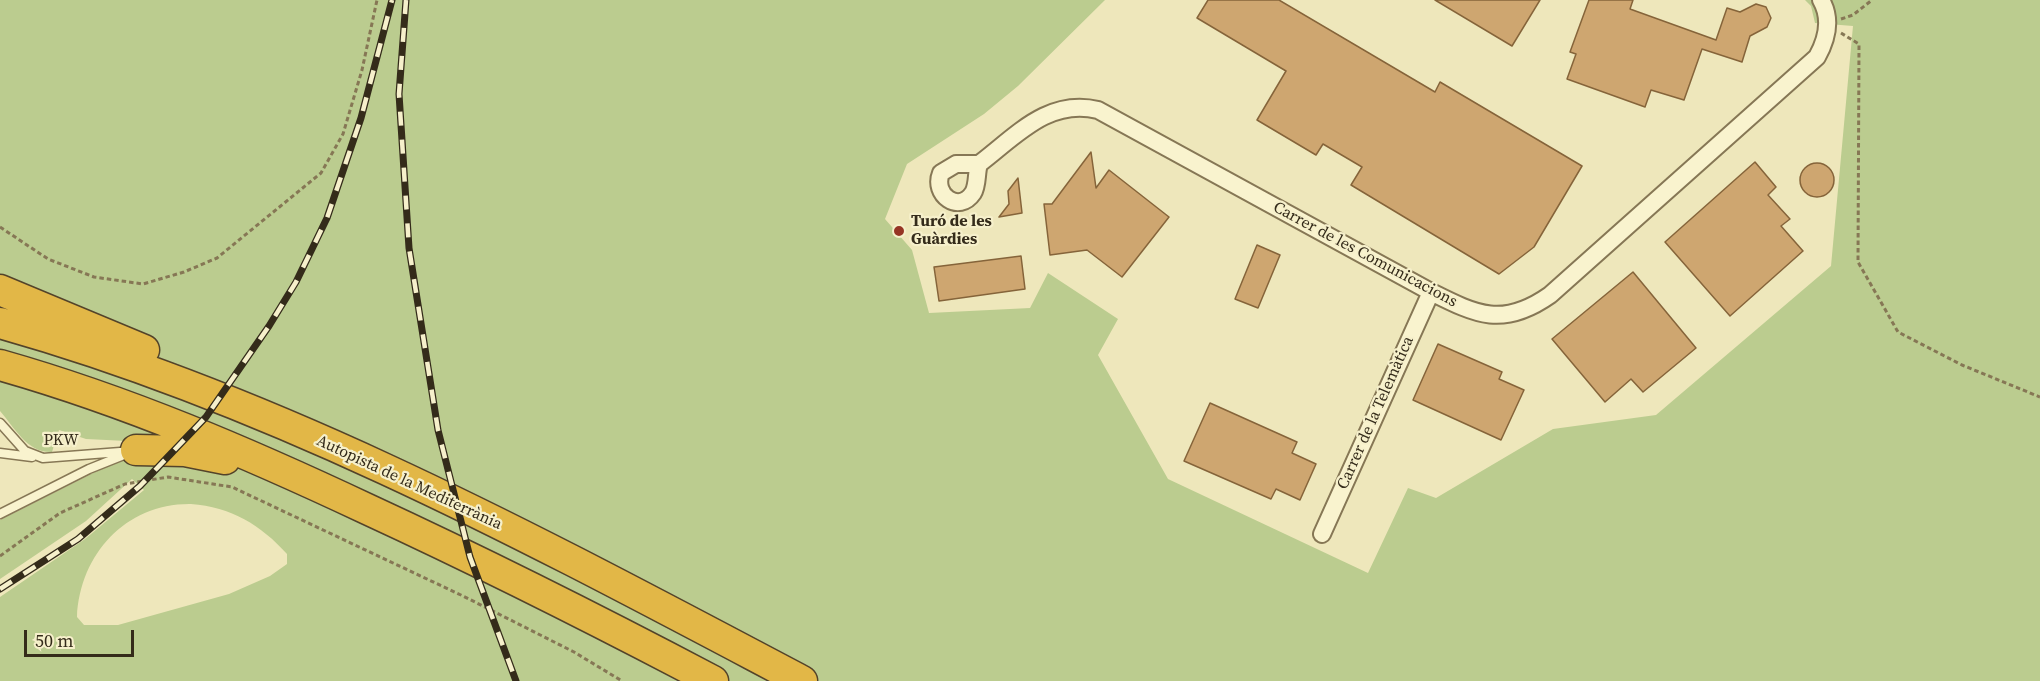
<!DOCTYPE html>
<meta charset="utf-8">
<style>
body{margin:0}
#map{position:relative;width:2040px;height:681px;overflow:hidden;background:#eee7bb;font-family:"Source Serif 4",serif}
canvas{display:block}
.scale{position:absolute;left:24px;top:630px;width:110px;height:27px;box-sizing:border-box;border:3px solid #342b1a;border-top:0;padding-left:8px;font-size:18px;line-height:21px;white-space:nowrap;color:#342b1a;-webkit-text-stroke:4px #f6f0cb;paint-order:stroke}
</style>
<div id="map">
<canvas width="2040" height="681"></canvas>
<div class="scale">50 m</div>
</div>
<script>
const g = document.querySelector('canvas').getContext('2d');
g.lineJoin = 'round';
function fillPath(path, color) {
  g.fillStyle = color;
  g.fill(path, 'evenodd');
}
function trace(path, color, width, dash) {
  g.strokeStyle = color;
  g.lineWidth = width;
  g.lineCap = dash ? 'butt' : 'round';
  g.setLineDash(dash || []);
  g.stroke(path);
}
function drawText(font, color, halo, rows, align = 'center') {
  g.font = font + ' "Source Serif 4",serif';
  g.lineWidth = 4.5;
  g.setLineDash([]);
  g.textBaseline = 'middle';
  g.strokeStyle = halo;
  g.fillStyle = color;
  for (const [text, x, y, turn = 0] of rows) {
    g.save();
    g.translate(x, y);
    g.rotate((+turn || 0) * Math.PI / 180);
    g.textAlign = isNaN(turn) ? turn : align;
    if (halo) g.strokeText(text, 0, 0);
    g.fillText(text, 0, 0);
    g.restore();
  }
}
fillPath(new Path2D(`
 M 0,0 L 1105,0 L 1018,86 L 984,114 L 907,164 L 885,219 L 912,250 L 929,313 L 1030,308 L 1048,273 L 1118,319 L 1098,355 L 1168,479 L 1368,573 L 1408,488 L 1436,498 L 1553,429 L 1656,415 L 1831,266 L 1853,26 L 1815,23 L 1811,6 L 1805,0 L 2040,0 L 2040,681 L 0,681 L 0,597 L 85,539 L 144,490 L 132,479 L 86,521 L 0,579 L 0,520 L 111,464 L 147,454 L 147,442 L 86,439 L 59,430 L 52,452 C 27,453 15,428 0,411 ZM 191,504 C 231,507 261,525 287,554 L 287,564 L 270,576 L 229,594 L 118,625 L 84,625 L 77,617 C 80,553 127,503 191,504 Z`), '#bbcc8f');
const building = new Path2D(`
 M 1208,0 L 1279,0 L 1435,92 L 1440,82 L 1582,166 L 1534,247 L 1499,274 L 1351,185 L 1362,167 L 1323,144 L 1316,155 L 1257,120 L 1286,71 L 1197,18 Z
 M 1435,0 L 1540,0 L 1512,46 Z
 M 1589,0 L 1633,0 L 1630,9 L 1716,40 L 1727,8 L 1740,12 L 1756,4 L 1766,7 L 1771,18 L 1767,27 L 1750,36 L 1742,62 L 1702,49 L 1684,100 L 1651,90 L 1645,107 L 1567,79 L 1576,54 L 1570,52 Z
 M 1091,152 L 1096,188 L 1109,170 L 1169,217 L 1122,277 L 1087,250 L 1050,255 L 1044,204 L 1052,204 Z
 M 1755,162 L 1776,187 L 1768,195 L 1790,219 L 1781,226 L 1803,251 L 1730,316 L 1665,242 Z
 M1800 180a17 17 0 1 1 34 0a17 17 0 1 1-34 0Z
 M 1018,178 L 1022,213 L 999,217 L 1009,204 L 1008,191 Z
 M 1257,245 L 1280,255 L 1258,308 L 1235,299 Z
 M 1021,256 L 1025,289 L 939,301 L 934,267 Z
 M 1633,272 L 1696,348 L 1643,392 L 1631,379 L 1605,402 L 1552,339 Z
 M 1438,344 L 1502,372 L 1499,379 L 1524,390 L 1501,440 L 1413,400 Z
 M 1210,403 L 1297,442 L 1292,453 L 1316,464 L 1300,500 L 1276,489 L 1271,499 L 1184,461 Z`);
fillPath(building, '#cea670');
trace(building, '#85643a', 1.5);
const lane = new Path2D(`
 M 0,423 L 25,451 L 43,458 L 133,451
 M 0,453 L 32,457
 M 0,514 L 89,469 L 124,455`);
const street = new Path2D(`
 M 956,164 L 979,164 C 976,173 978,185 973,193 C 959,214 932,195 941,173 Z
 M 979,164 C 1016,136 1048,98 1098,110 L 1431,292 C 1477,315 1503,328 1550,295 L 1817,57 C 1827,39 1832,19 1821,0
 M 1322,534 L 1431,292`);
const highway = new Path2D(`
 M 0,290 L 144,350
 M 0,323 C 282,402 544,545 802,681
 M 0,365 C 127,401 248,453 367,509 C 484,563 599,621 713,681
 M 136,450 L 185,451 L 225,459`);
trace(lane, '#867755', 11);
trace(street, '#867755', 20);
trace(highway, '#53432a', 33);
trace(new Path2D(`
 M 1841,19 L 1853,15 L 1872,0
 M 1841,33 L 1859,44 L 1858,262 L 1898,332 L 1962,365 L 2040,397
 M 0,227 L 48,259 L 94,277 L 143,284 L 184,272 L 217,258 L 321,173 L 343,134 L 362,70 L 377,0
 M 0,556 L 60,513 L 125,484 L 168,477 L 232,487 L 463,596 L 574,652 L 622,681`), '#867755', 3, [4.5, 3]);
trace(lane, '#f9f3ce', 8);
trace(street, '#f9f3ce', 16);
trace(highway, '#e2b747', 30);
const rail = new Path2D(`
 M 406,0 L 399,94 L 409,248 L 438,430 L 470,557 L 516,681
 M 0,589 L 78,539 L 140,486 L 206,417 L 269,326 L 296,282 L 327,218 L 361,118 L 392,0`);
trace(rail, '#342b1a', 7);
trace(rail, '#f6f0cb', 4.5, [14]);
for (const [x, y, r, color] of [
 [899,231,6,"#963524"]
]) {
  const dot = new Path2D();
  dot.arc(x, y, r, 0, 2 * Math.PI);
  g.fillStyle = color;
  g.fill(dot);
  trace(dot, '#f6f0cb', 2);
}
drawText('bold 16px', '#342b1a', '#f6f0cb', [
 ["Turó de les",911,222],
 ["Guàrdies",911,240]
], 'left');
drawText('16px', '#342b1a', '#f6f0cb', [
 ["Carrer de les Comunicacions",1365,255,28],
 ["Carrer de la Telemàtica",1376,413,-66],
 ["PKW",61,441],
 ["Autopista de la Mediterrània",409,483,25]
]);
</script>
